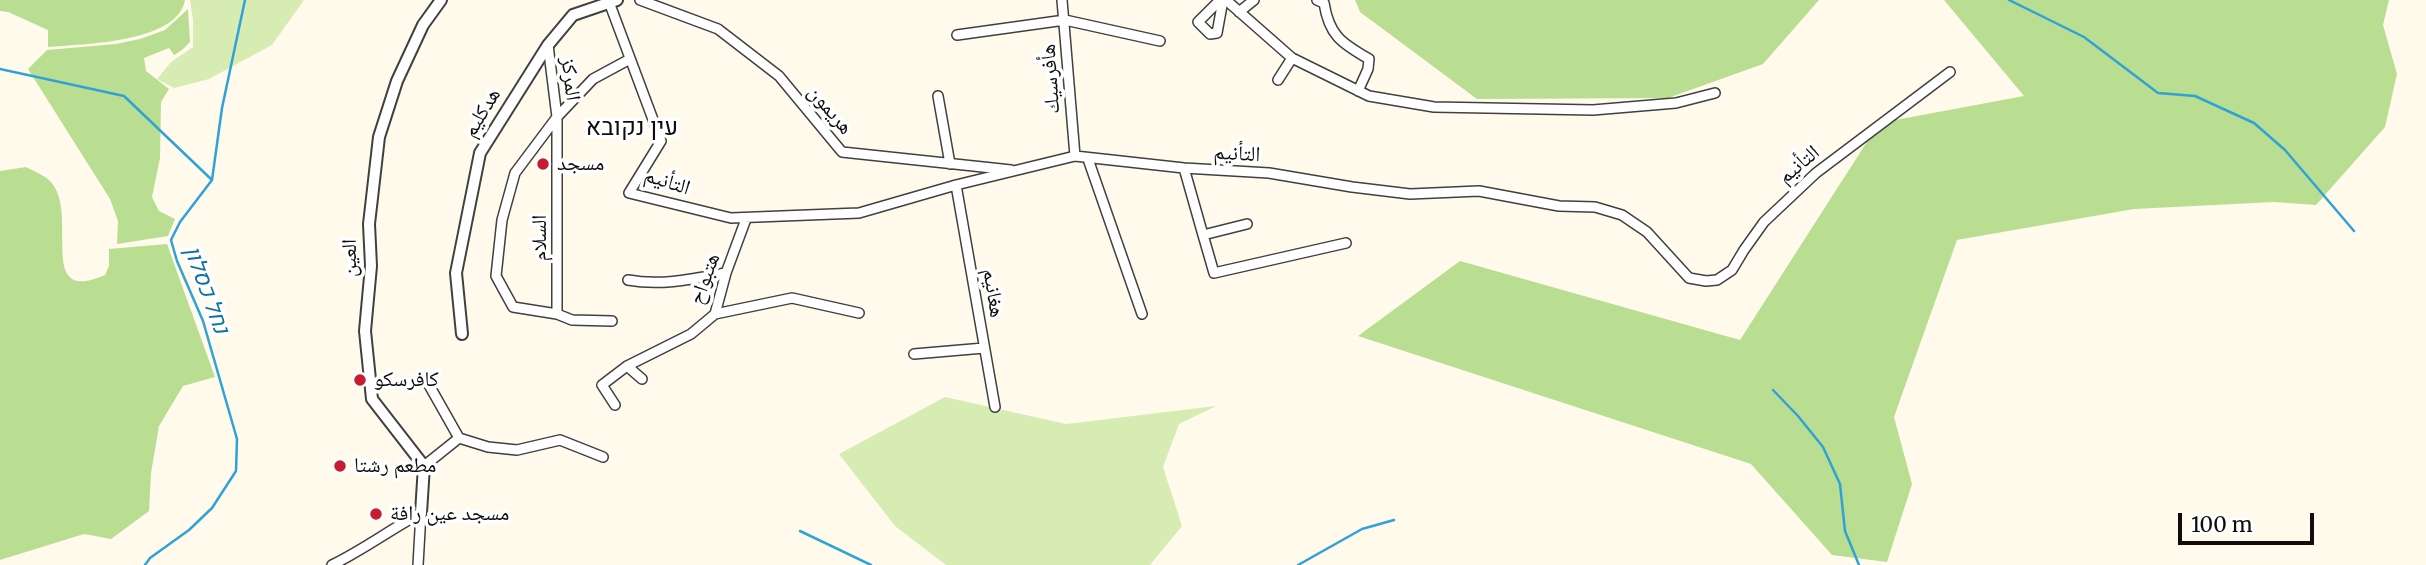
<!DOCTYPE html>
<meta charset="utf-8">
<style>
body{margin:0}
#map{position:relative;width:2426px;height:565px;overflow:hidden;background:#fffaec;font-family:Merriweather,serif}
canvas{display:block}
.scale{position:absolute;left:2178px;top:513px;width:136px;height:32px;box-sizing:border-box;border:4px solid #0d0d0d;border-top:0;padding-left:9px;font-size:21px;line-height:24px;white-space:nowrap;color:#0d0d0d;-webkit-text-stroke:5px #fff;paint-order:stroke}
</style>
<div id="map">
<canvas width="2426" height="565"></canvas>
<div class="scale">100 m</div>
</div>
<script>
const g = document.querySelector('canvas').getContext('2d');
g.lineJoin = 'round';
function fillPath(path, color) {
  g.fillStyle = color;
  g.fill(path, 'evenodd');
}
function trace(path, color, width, dash) {
  g.strokeStyle = color;
  g.lineWidth = width;
  g.lineCap = dash ? 'butt' : 'round';
  g.setLineDash(dash || []);
  g.stroke(path);
}
function drawText(font, color, halo, rows, align = 'center') {
  g.font = font + ' Merriweather,"Noto Naskh Arabic",Heebo,serif';
  g.lineWidth = 7;
  g.setLineDash([]);
  g.textBaseline = 'middle';
  g.strokeStyle = halo;
  g.fillStyle = color;
  for (const [text, x, y, turn = 0] of rows) {
    g.save();
    g.translate(x, y);
    g.rotate((+turn || 0) * Math.PI / 180);
    g.textAlign = isNaN(turn) ? turn : align;
    if (halo) g.strokeText(text, 0, 0);
    g.fillText(text, 0, 0);
    g.restore();
  }
}
fillPath(new Path2D(`
 M 190,0 L 304,0 L 272,45 L 209,79 L 174,88 L 157,79 L 171,62 L 193,47 L 193,20 Z
 M 945,397 L 1066,424 L 1216,406 L 1179,424 L 1163,467 L 1182,526 L 1150,565 L 946,565 L 895,526 L 839,454 Z`), '#d6ecb3');
fillPath(new Path2D(`
 M 0,0 L 185,0 C 178,43 82,44 48,47 L 48,30 L 8,12 L 0,11 Z
 M 1355,0 L 1819,0 L 1763,64 L 1668,98 L 1477,99 L 1360,12 Z
 M 1944,0 L 2389,0 L 2383,25 L 2397,74 L 2385,127 L 2316,205 L 2274,202 L 2134,209 L 1957,240 L 1894,417 L 1912,484 L 1887,562 L 1832,555 L 1751,464 L 1358,336 L 1460,261 L 1740,340 L 1879,123 L 2024,96 Z
 M 188,9 L 190,42 L 182,50 L 174,55 L 169,48 L 144,58 L 146,71 L 169,89 L 161,102 L 160,158 L 152,197 L 159,211 L 175,219 L 168,236 L 117,244 L 118,221 L 110,199 L 28,69 L 47,50 L 116,44 L 140,39 L 165,30 Z
 M 26,167 C 33,171 44,175 50,181 C 81,213 34,306 105,275 L 109,266 L 109,249 L 167,244 L 215,377 L 183,386 L 159,426 L 151,473 L 149,511 L 111,539 L 84,534 L 0,560 L 0,171 Z`), '#bade91');
trace(new Path2D(`
 M 2009,0 L 2084,37 L 2158,93 L 2195,96 L 2254,123 L 2285,150 L 2354,231
 M 0,69 L 124,96 L 212,180
 M 1773,390 L 1798,416 L 1823,447 L 1840,484 L 1845,531 L 1859,565
 M 800,531 L 871,565
 M 145,565 L 150,558 L 189,530 L 212,508 L 236,471 L 237,439 L 203,321 L 177,261 L 171,240 L 180,222 L 212,180 L 222,108 L 245,0
 M 1298,565 L 1362,529 L 1394,520`), '#2fa2d7', 2.5);
const minor = new Path2D(`
 M 640,0 L 718,29 L 779,76 L 842,152 L 1011,170
 M 1062,0 L 1075,156
 M 1220,0 L 1198,22 L 1210,34 L 1217,33 L 1223,0
 M 1226,0 L 1292,58 L 1369,96 L 1434,107 L 1593,110 L 1676,103 L 1715,93
 M 1317,0 L 1324,3 C 1329,35 1341,43 1369,59 L 1368,69 L 1358,91
 M 609,2 L 661,141 L 629,193 L 731,218 L 859,213 L 956,185 L 1075,156 L 1184,168 L 1269,173 L 1352,187 L 1410,194 L 1479,191 L 1559,206 L 1595,207 L 1622,215 L 1647,232 L 1689,278 L 1706,281 L 1717,280 L 1732,270 L 1744,250 L 1764,222 L 1816,173 L 1950,72
 M 1239,12 L 1254,0
 M 957,35 L 1065,20 L 1160,41
 M 548,45 L 557,117 L 557,314 L 513,307 L 496,276 L 502,220 L 515,173 L 557,117 L 593,79 L 630,59
 M 1278,80 L 1292,58
 M 938,96 L 950,164
 M 1088,159 L 1142,314
 M 1184,168 L 1203,235 L 1247,224
 M 956,185 L 995,407
 M 1203,235 L 1214,273 L 1346,243
 M 628,280 C 661,286 693,279 726,273
 M 557,314 L 572,320 L 612,321
 M 715,314 L 792,298 L 859,313
 M 914,354 L 984,348
 M 642,379 L 627,366 L 691,334 L 715,314 L 726,273 L 746,219
 M 429,385 L 459,438
 M 615,405 L 602,385 L 627,366
 M 424,466 L 459,438 L 488,447 L 517,450 L 560,440 L 603,457
 M 332,565 C 363,550 391,529 421,513 L 418,565`);
const tertiary = new Path2D(`
 M 462,334 L 456,273 L 480,153 L 548,45 L 573,15 L 617,0
 M 421,513 L 424,466 L 372,399 L 365,331 L 371,266 L 369,224 L 379,137 L 397,81 L 423,25 L 441,0`);
trace(minor, '#404040', 12);
trace(tertiary, '#404040', 14);
trace(minor, '#fff', 9);
trace(tertiary, '#fff', 10);
for (const [x, y, r, color] of [
 [543,164,7,"#c71b32"],
 [360,380,7,"#c71b32"],
 [340,466,7,"#c71b32"],
 [376,514,7,"#c71b32"]
]) {
  const dot = new Path2D();
  dot.arc(x, y, r, 0, 2 * Math.PI);
  g.fillStyle = color;
  g.fill(dot);
  trace(dot, '#fff', 2.5);
}
drawText('21px', '#0d0d0d', '#fff', [
 ["المركز",570,79,83],
 ["هأفرسيك",1051,79,-94],
 ["هريمون",830,110,50],
 ["هدكليم",482,113,-59],
 ["التأنيم",1237,154,3],
 ["التأنيم",1799,165,-40],
 ["التأنيم",667,182,18],
 ["السلام",540,238,-90],
 ["العين",350,258,-90],
 ["هتبواح",705,279,-70],
 ["هغانيم",993,293,81]
]);
drawText('21px', '#0d0d0d', '#fff', [
 ["مسجد",557,164],
 ["كافرسكو",374,380],
 ["مطعم رشتا",354,466],
 ["مسجد عين رافة",390,514]
], 'left');
drawText('italic 23px', '#0d71a7', '#fff', [
 ["נחל כסלון",206,290,70]
]);
drawText('24px', '#0d0d0d', '#fff', [
 ["עין נקובא",632,128]
]);
</script>
